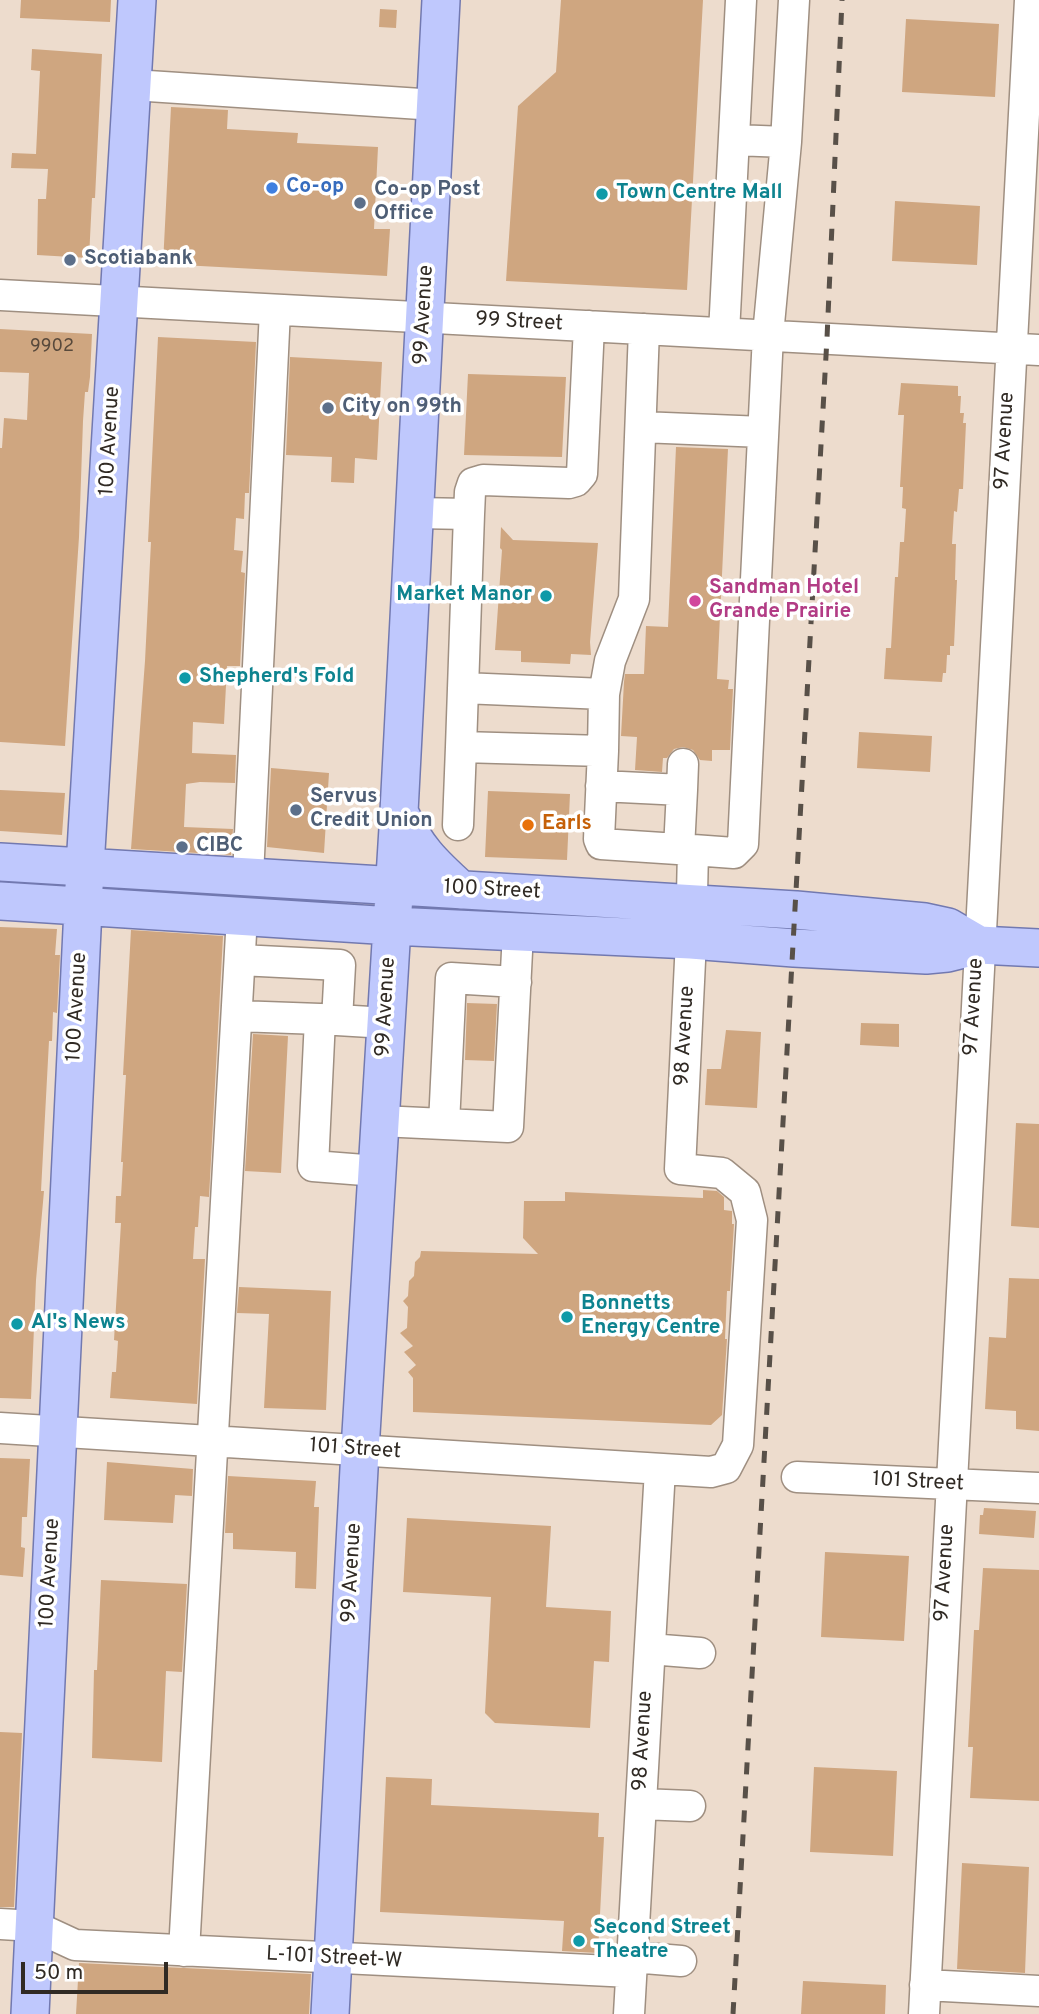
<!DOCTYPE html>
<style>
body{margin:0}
#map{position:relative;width:1039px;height:2014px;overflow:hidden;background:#eddccd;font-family:Overpass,sans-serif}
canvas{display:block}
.scale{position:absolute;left:21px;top:1962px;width:147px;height:32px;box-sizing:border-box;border:4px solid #302a24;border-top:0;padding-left:9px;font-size:21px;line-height:24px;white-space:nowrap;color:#302a24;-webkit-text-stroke:5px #fff;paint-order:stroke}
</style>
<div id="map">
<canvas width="1039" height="2014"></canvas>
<div class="scale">50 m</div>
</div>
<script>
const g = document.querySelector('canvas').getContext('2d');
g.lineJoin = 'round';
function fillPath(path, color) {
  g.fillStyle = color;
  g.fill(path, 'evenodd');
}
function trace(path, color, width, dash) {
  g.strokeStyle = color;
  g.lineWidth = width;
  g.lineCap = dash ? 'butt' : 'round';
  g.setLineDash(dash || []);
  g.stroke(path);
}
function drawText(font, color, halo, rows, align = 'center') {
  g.font = font + ' Overpass,sans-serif';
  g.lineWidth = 7;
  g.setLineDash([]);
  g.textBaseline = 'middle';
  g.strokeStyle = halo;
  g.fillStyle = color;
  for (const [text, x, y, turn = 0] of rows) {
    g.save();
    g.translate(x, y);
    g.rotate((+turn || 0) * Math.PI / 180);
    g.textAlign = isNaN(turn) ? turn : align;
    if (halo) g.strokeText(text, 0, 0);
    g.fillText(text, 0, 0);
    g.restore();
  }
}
fillPath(new Path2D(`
 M 21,0 L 111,0 L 110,22 L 20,18 Z
 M 561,0 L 703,0 L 687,290 L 506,281 L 518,106 L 556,72 Z
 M 380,9 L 397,10 L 396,28 L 379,27 Z
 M 906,19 L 999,24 L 995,97 L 902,92 Z
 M 32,49 L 102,54 L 95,198 L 92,198 L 89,258 L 37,255 L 38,199 L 46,199 L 48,169 L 11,168 L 12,153 L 36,154 L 40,71 L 31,70 Z
 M 171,107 L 228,110 L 227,129 L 298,133 L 297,143 L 378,147 L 374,229 L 390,229 L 387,276 L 163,264 Z
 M 895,201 L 980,206 L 977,265 L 892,261 Z
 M 0,329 L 92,334 L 90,377 L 88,392 L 85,392 L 83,421 L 79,537 L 65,746 L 0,742 L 0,448 L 2,448 L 4,418 L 27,420 L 29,373 L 0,372 Z
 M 158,337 L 256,342 L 249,493 L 245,493 L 244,519 L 236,518 L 234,550 L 243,551 L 241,572 L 245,573 L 240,666 L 227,666 L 224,724 L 193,722 L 192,753 L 236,755 L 235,783 L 200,782 L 186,784 L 184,827 L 233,829 L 231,855 L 131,849 L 145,661 L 151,542 L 148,542 Z
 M 290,357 L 382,362 L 377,460 L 355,458 L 354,483 L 331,482 L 332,457 L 286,455 Z
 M 468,374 L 566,377 L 562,457 L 464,455 Z
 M 901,383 L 958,386 L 958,396 L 961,396 L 960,413 L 964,413 L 963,423 L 966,423 L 963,489 L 959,489 L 957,512 L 954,511 L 952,544 L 956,544 L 955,580 L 957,580 L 954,646 L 950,646 L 950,655 L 947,655 L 946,673 L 943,673 L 942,682 L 884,679 L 886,648 L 891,648 L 895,577 L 898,577 L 900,542 L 904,542 L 906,509 L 902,508 L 903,487 L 900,487 L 904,415 L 898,415 Z
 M 676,447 L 728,449 L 717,679 L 729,680 L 728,689 L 733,689 L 730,750 L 712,750 L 712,761 L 700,760 L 693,750 L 683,747 L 674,749 L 667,758 L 663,758 L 662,772 L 635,770 L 637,737 L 621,736 L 624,682 L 625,674 L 644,674 L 646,626 L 668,627 Z
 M 501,527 L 513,540 L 598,543 L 590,642 L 591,655 L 571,654 L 570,664 L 521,662 L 521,651 L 495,650 L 502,550 L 500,548 Z
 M 859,732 L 932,736 L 930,772 L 857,768 Z
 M 271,768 L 329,773 L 324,853 L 267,847 Z
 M 0,790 L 65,793 L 62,835 L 0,831 Z
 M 488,791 L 570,794 L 567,860 L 485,857 Z
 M 0,927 L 57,929 L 55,955 L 60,955 L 57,1013 L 53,1012 L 52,1041 L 49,1041 L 41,1191 L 44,1191 L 36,1280 L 31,1399 L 0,1398 Z
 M 131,930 L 223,936 L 209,1197 L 200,1196 L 198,1227 L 195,1227 L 193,1259 L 205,1259 L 197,1404 L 110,1398 L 112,1372 L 116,1372 L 118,1341 L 114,1340 L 121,1223 L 115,1223 L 116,1196 L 121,1196 L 123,1162 L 121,1162 L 126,1075 L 123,1075 Z
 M 467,1003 L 497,1004 L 494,1061 L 465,1060 Z
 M 861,1023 L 899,1024 L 899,1047 L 860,1045 Z
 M 726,1030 L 761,1032 L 757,1108 L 705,1105 L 707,1069 L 721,1069 Z
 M 253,1034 L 288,1036 L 281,1173 L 245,1171 Z
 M 1016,1123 L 1039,1124 L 1039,1228 L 1011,1226 Z
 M 703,1190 L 717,1191 L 724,1197 L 724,1210 L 732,1211 L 732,1224 L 734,1224 L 730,1291 L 727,1291 L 725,1339 L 727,1339 L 722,1415 L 711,1425 L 413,1412 L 413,1378 L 408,1372 L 416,1365 L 404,1352 L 413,1346 L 400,1333 L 407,1328 L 408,1307 L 403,1301 L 408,1296 L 409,1281 L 414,1276 L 415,1262 L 420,1257 L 421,1251 L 538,1254 L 523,1238 L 524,1201 L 565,1201 L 565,1192 L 703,1198 Z
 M 1009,1278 L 1039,1279 L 1039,1431 L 1016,1429 L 1016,1411 L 985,1409 L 989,1337 L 1006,1338 Z
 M 239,1287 L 331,1291 L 326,1410 L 264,1408 L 269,1314 L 237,1313 Z
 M 0,1458 L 30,1459 L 27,1517 L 22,1517 L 21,1547 L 25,1548 L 23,1577 L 0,1575 Z
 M 107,1462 L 193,1469 L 192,1496 L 175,1495 L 173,1523 L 104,1520 Z
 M 228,1476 L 316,1481 L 314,1507 L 319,1507 L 316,1589 L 295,1588 L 296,1552 L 233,1549 L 233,1533 L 225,1533 Z
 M 984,1508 L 1036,1511 L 1034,1538 L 979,1534 L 980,1515 L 983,1515 Z
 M 407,1518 L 551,1526 L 546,1607 L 611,1611 L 609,1662 L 594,1661 L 590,1728 L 495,1723 L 485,1713 L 491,1597 L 403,1592 Z
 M 825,1552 L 909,1556 L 904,1641 L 821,1637 Z
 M 983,1568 L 1039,1570 L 1039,1801 L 970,1798 L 973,1747 L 968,1747 L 974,1630 L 979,1630 Z
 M 101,1580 L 187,1584 L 182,1672 L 166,1671 L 162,1762 L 92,1758 L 94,1670 L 97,1670 Z
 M 0,1732 L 22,1733 L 14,1907 L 0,1907 Z
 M 814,1767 L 897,1771 L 893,1856 L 810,1852 Z
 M 386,1777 L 432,1779 L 431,1805 L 599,1813 L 598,1837 L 604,1837 L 598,1953 L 562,1951 L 564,1921 L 380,1912 Z
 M 962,1863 L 1029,1867 L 1025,1973 L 957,1969 Z
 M 79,1963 L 311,1974 L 309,2014 L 76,2014 Z
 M 803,1981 L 886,1985 L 885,2014 L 801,2014 Z`), '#cfa680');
const minor = new Path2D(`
 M 133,85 L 436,105
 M 734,140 L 786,142
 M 0,295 L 1039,350
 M 724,333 L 741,0
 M 641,427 L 763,432
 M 415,513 L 469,514 L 461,747
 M 469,514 L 470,492 L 473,483 L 483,480 L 569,483 L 576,481 L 582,474 L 589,326
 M 463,688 L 604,694
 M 601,786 L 682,790 L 683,764
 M 458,825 L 461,747 L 603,751 L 604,694 L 610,661 L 634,599 L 644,329
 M 679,849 L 682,790
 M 693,850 L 734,853 L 743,844 L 768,335 L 786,142 L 794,0
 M 248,876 L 275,310
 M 240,960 L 340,965 L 337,1020
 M 237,1016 L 320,1019 L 313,1166 L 377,1171
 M 320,1019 L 387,1023
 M 380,1121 L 508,1127 L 518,932
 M 444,1124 L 451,978 L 516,982
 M 0,1428 L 711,1472 L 726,1468 L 738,1445 L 752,1220 L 745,1192 L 722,1173 L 680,1169 L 691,940 L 693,850 L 601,844 L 599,839 L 603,751
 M 797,1477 L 1039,1488
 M 650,1649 L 700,1653
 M 641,1804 L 690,1806
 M 0,1924 L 34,1926 L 75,1945 L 631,1972
 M 184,1951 L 242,916
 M 632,1957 L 681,1961
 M 925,1985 L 1039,1991
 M 629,2014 L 660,1469
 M 924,2014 L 1030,0`);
const major = new Path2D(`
 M 399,812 C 417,849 430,862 461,890
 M 0,862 L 796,910 L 925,922 L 948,927 L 979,945
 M 0,901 L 392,926 L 691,940 L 794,948 L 926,955 L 947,953 L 979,945 L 1039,948
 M 30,2014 L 85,867 L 137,0
 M 330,2014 L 360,1450 L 399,812 L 441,0`);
trace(minor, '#9f8f81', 33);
trace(major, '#7279b0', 40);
trace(minor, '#fff', 30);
trace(major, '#bfc8fd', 37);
trace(new Path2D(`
 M 733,2014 L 827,338 L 842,0`), '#585048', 5, [12, 12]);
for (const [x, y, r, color] of [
 [272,188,7,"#3f7fe0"],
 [602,194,7,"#0f9aa8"],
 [360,203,7,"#5c6f8a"],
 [70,260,7,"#5c6f8a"],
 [328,408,7,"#5c6f8a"],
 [546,596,7,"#0f9aa8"],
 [695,601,7,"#d1479c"],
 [185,678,7,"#0f9aa8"],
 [296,810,7,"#5c6f8a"],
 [528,825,7,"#e8710a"],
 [182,847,7,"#5c6f8a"],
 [567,1317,7,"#0f9aa8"],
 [17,1324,7,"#0f9aa8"],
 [579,1941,7,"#0f9aa8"]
]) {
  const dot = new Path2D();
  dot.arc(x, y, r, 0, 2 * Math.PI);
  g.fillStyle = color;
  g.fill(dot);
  trace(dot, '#fff', 2.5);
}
drawText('18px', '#58493b', null, [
 ["9902",52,347]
]);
drawText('bold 21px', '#366cbe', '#fff', [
 ["Co-op",286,188]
], 'left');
drawText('bold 21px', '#4e5e75', '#fff', [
 ["Co-op Post",374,191],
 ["Office",374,215],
 ["Scotiabank",84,260],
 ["City on 99th",342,408],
 ["Servus",310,798],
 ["Credit Union",310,822],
 ["CIBC",196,847]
], 'left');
drawText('bold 21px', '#0d838f', '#fff', [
 ["Town Centre Mall",616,194],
 ["Market Manor",532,596,"right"],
 ["Shepherd's Fold",199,678],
 ["Bonnetts",581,1305],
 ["Energy Centre",581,1329],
 ["Al's News",31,1324],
 ["Second Street",593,1929],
 ["Theatre",593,1953]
], 'left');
drawText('21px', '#302a24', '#fff', [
 ["99 Avenue",425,315,-87],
 ["99 Street",519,323,3],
 ["100 Avenue",111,441,-87],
 ["97 Avenue",1006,441,-87],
 ["100 Street",492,891,3],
 ["100 Avenue",78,1007,-87],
 ["99 Avenue",387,1007,-87],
 ["97 Avenue",975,1007,-87],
 ["98 Avenue",686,1036,-87],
 ["101 Street",355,1450,4],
 ["101 Street",918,1483,3],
 ["100 Avenue",51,1573,-87],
 ["99 Avenue",353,1573,-87],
 ["97 Avenue",946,1573,-87],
 ["98 Avenue",644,1741,-87],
 ["L-101 Street-W",334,1959,3]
]);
drawText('bold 21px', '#b23c85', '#fff', [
 ["Sandman Hotel",709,589],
 ["Grande Prairie",709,613]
], 'left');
drawText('bold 21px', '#c56008', '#fff', [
 ["Earls",542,825]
], 'left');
</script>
